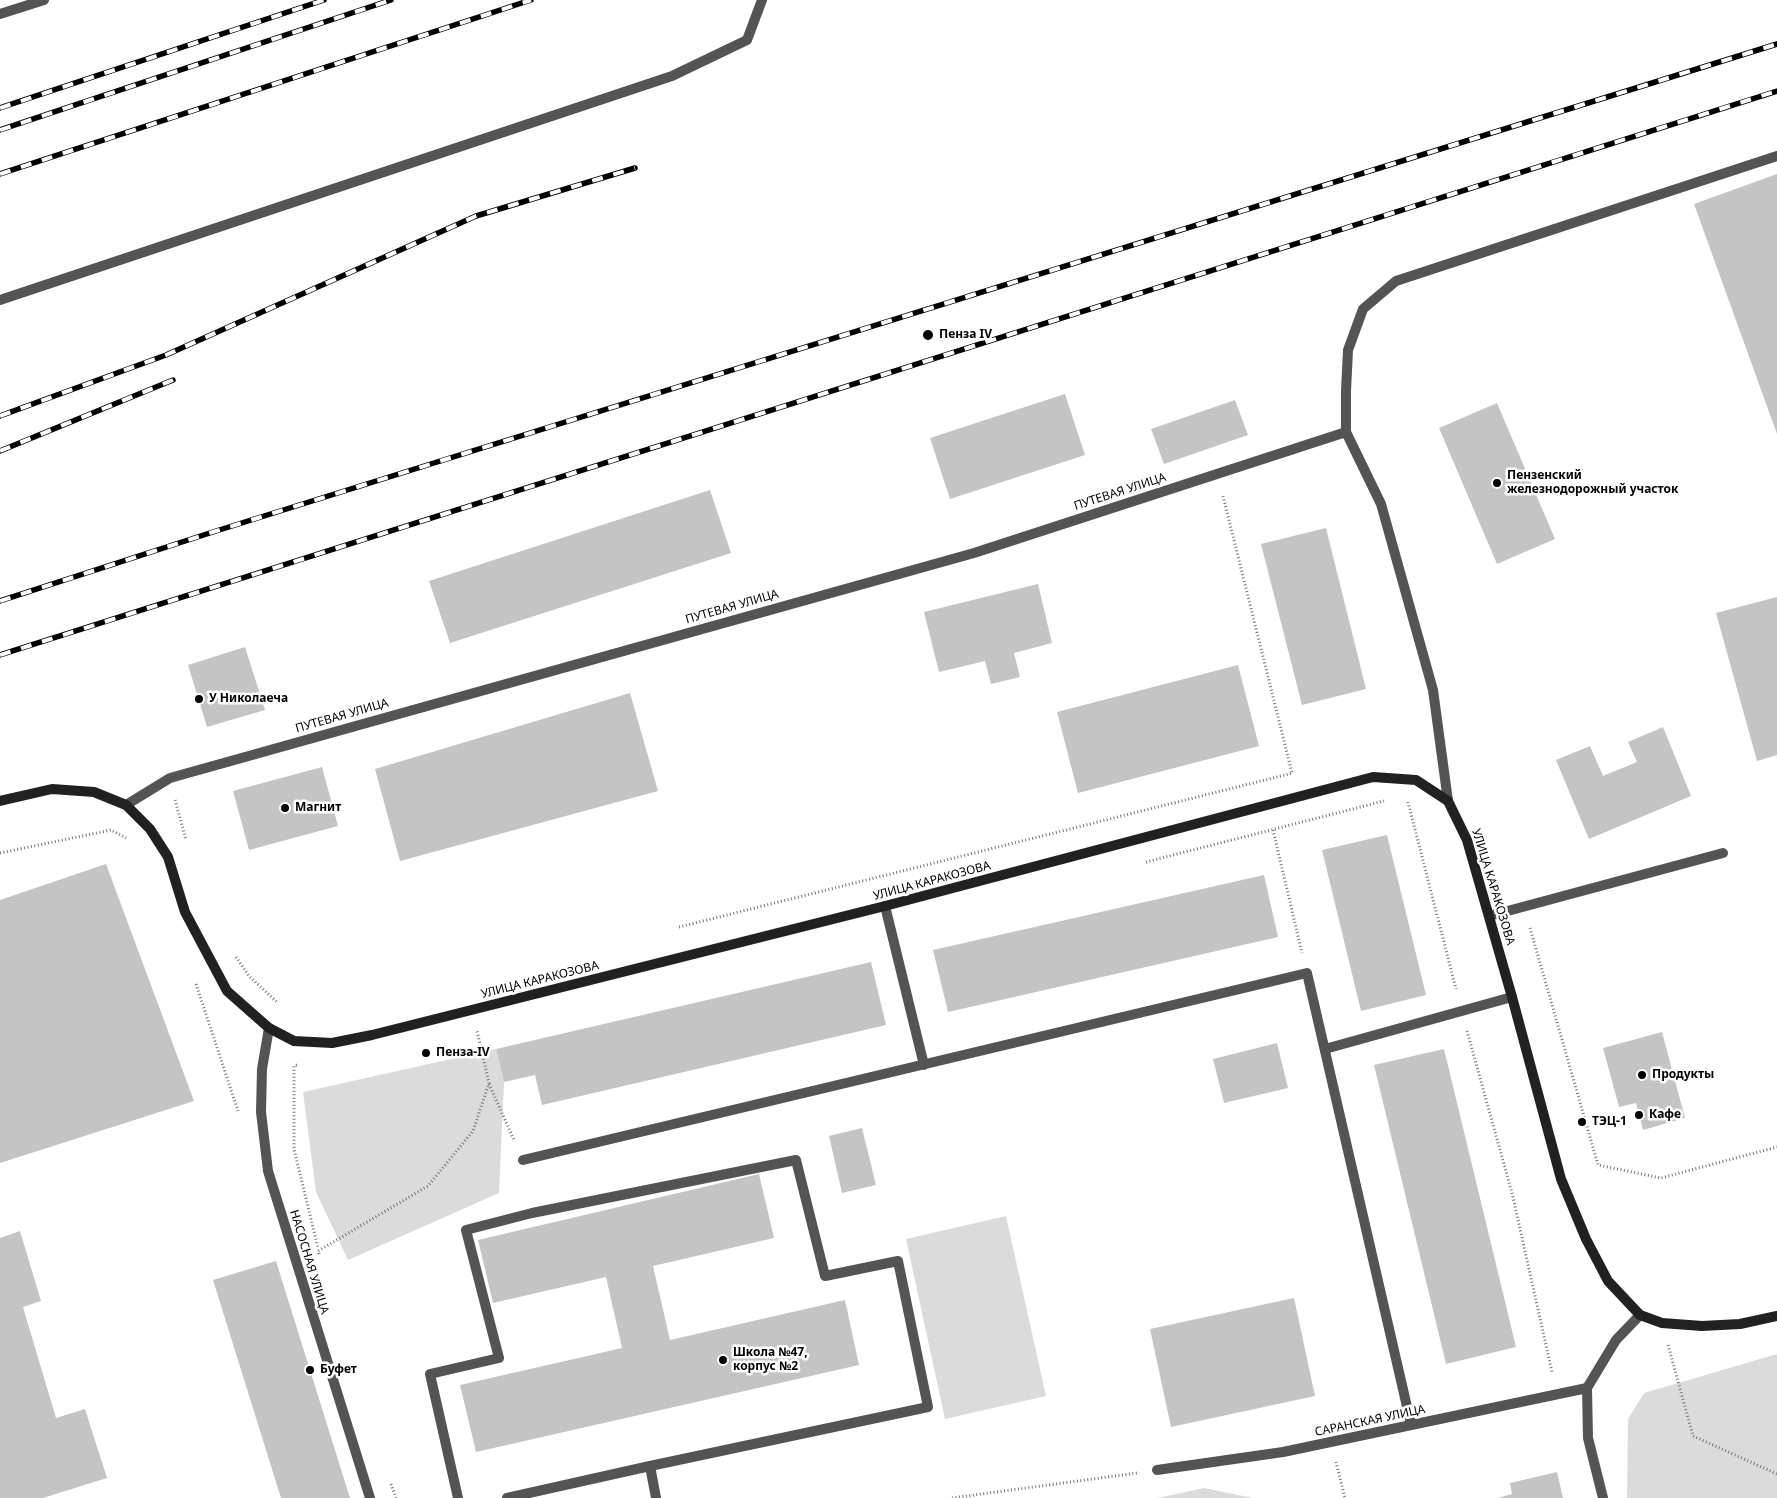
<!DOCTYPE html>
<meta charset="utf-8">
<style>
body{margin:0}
canvas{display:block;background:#fff}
</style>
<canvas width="1777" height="1498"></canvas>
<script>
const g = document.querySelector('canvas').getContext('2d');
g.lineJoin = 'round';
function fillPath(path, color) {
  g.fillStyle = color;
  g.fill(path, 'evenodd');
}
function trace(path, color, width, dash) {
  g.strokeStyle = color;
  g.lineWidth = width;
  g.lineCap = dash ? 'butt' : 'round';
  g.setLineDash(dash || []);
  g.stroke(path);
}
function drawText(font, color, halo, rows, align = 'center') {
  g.font = font + ' "Noto Sans",sans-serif';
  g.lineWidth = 5;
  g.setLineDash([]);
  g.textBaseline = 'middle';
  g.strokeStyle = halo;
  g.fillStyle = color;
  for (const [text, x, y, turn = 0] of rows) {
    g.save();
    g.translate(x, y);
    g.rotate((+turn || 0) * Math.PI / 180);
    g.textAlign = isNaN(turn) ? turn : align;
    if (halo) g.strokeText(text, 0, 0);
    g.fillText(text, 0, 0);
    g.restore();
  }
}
fillPath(new Path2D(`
 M 496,1049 L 504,1082 L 499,1193 L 348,1260 L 316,1192 L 303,1092 Z
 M 1006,1216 L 1046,1396 L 945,1419 L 906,1239 Z
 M 1777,1354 L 1777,1498 L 1627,1498 L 1628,1419 L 1644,1393 Z
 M 1204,1488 L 1253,1498 L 1158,1498 Z`), '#dbdbdb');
fillPath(new Path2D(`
 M 1777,174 L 1777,434 L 1694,204 Z
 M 1065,394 L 1085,455 L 950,499 L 930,438 Z
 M 1235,400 L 1248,435 L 1164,464 L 1151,429 Z
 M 1497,403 L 1555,539 L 1497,564 L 1439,428 Z
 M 710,490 L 731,553 L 450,643 L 429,581 Z
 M 1326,528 L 1366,689 L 1302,705 L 1261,544 Z
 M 1038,584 L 1052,643 L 1014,653 L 1020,677 L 991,684 L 985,661 L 939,672 L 924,612 Z
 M 1777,597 L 1777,755 L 1757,761 L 1716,613 Z
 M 245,647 L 265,710 L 207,727 L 188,665 Z
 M 1238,665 L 1259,746 L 1078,793 L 1057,712 Z
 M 630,693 L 658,791 L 400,861 L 375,769 Z
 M 1663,727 L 1691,796 L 1589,839 L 1556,760 L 1590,746 L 1603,776 L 1637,762 L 1628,742 Z
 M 322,767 L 338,826 L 249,850 L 233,791 Z
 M 1387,835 L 1426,995 L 1361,1011 L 1322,850 Z
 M 106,864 L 194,1101 L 0,1163 L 0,900 Z
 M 1264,875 L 1278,937 L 948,1012 L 933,950 Z
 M 871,962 L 886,1025 L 542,1105 L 535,1075 L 504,1082 L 496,1049 Z
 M 1662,1032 L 1685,1118 L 1643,1130 L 1636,1103 L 1619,1107 L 1603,1048 Z
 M 1277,1043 L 1288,1088 L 1224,1103 L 1213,1059 Z
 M 1444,1049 L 1516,1347 L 1446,1364 L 1374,1065 Z
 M 862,1128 L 876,1185 L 842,1193 L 829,1136 Z
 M 759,1174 L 774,1238 L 653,1266 L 670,1340 L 845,1300 L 859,1365 L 476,1452 L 460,1385 L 622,1348 L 606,1277 L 493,1303 L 478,1240 Z
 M 20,1231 L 41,1301 L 23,1307 L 56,1418 L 85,1409 L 107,1478 L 43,1498 L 0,1498 L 0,1238 Z
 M 276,1261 L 310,1370 L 350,1498 L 281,1498 L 213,1280 Z
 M 1294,1298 L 1315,1396 L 1171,1427 L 1150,1329 Z
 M 1557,1472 L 1563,1498 L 1498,1498 L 1512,1494 L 1510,1483 Z`), '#c4c4c4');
trace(new Path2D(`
 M 1223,496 L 1292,773
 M 175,800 L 186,840
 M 1408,802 L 1456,989
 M 1273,830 L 1302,953
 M 0,853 L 111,830 L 126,838
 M 1146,862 L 1384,801
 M 679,927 L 1293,773
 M 1530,928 L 1598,1165 L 1661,1178 L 1777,1147
 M 236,957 L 249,976 L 277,1002
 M 196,984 L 238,1111
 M 1467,1031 L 1512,1193 L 1552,1372
 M 297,1065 L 294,1066 L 294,1149 L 318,1248
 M 489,1084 L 514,1140
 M 319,1254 L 318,1251 L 428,1186 L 473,1131 L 489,1083 L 477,1031
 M 1668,1345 L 1693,1436 L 1777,1474
 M 1336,1462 L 1345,1498
 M 391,1484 L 396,1498
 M 952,1498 L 1137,1473`), '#767676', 3, [1, 2.5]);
trace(new Path2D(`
 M 0,14 L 44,0
 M 0,300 L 672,76 L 747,40 L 762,0
 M 885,906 L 924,1065
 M 1325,1049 L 1512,997
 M 523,1160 L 1307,973 L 1411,1424
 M 458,1498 L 430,1374 L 499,1358 L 466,1230 L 532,1213 L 796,1160 L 825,1276 L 898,1261 L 928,1407 L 650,1466
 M 507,1498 L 650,1466 L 656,1498`), '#545454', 10);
trace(new Path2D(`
 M 1448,801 L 1433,690 L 1381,504 L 1346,432 L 1346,391 L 1348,350 L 1363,309 L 1396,281 L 1777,156
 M 126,805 L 170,778 L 974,553 L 1346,432
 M 1489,916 L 1723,853
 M 269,1028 L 262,1069 L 261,1112 L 268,1171 L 370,1498
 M 1157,1470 L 1283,1452 L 1587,1388
 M 1603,1498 L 1588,1438 L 1587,1388 L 1616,1340 L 1640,1315`), '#545454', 10);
trace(new Path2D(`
 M 0,801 L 52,789 L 94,792 L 126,805 L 150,829 L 168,857 L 185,912 L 227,991 L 269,1028 L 294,1041 L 332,1043 L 372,1035 L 885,906 L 1373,777 L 1416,780 L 1448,801 L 1467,840 L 1512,997 L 1561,1179 L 1586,1239 L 1608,1281 L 1640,1315 L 1662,1323 L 1702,1326 L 1740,1324 L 1777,1316`), '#212121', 10);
const rail = new Path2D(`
 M 0,108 L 324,0
 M 0,130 L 391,0
 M 0,174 L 531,0
 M 0,416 L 166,355 L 476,216 L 635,168
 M 0,451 L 173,380
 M 0,601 L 216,531 L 1777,44
 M 0,655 L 1777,91`);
trace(rail, '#000', 5.5);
trace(rail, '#fff', 4, [11]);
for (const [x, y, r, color] of [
 [928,335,6,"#000"],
 [1497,483,5,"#000"],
 [199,699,5,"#000"],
 [285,808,5,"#000"],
 [426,1053,5,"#000"],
 [1642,1075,5,"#000"],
 [1639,1115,5,"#000"],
 [1582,1122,5,"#000"],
 [723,1360,5,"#000"],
 [310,1370,5,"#000"]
]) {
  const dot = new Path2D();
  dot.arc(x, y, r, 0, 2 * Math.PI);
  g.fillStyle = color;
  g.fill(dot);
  trace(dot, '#fff', 2);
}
drawText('bold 12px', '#000', '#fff', [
 ["Пенза IV",939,335],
 ["Пензенский",1507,476],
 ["железнодорожный участок",1507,490],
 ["У Николаеча",209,699],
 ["Магнит",295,808],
 ["Пенза-IV",436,1053],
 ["Продукты",1652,1075],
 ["Кафе",1649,1115],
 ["ТЭЦ-1",1592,1122],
 ["Школа №47,",733,1353],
 ["корпус №2",733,1367],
 ["Буфет",320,1370]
], 'left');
drawText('12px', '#000', '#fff', [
 ["ПУТЕВАЯ УЛИЦА",1120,492,-18],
 ["ПУТЕВАЯ УЛИЦА",732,607,-16],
 ["ПУТЕВАЯ УЛИЦА",342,716,-16],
 ["УЛИЦА КАРАКОЗОВА",932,881,-15],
 ["УЛИЦА КАРАКОЗОВА",1493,887,73],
 ["УЛИЦА КАРАКОЗОВА",540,980,-14],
 ["НАСОСНАЯ УЛИЦА",309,1262,73],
 ["САРАНСКАЯ УЛИЦА",1370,1421,-12]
]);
</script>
